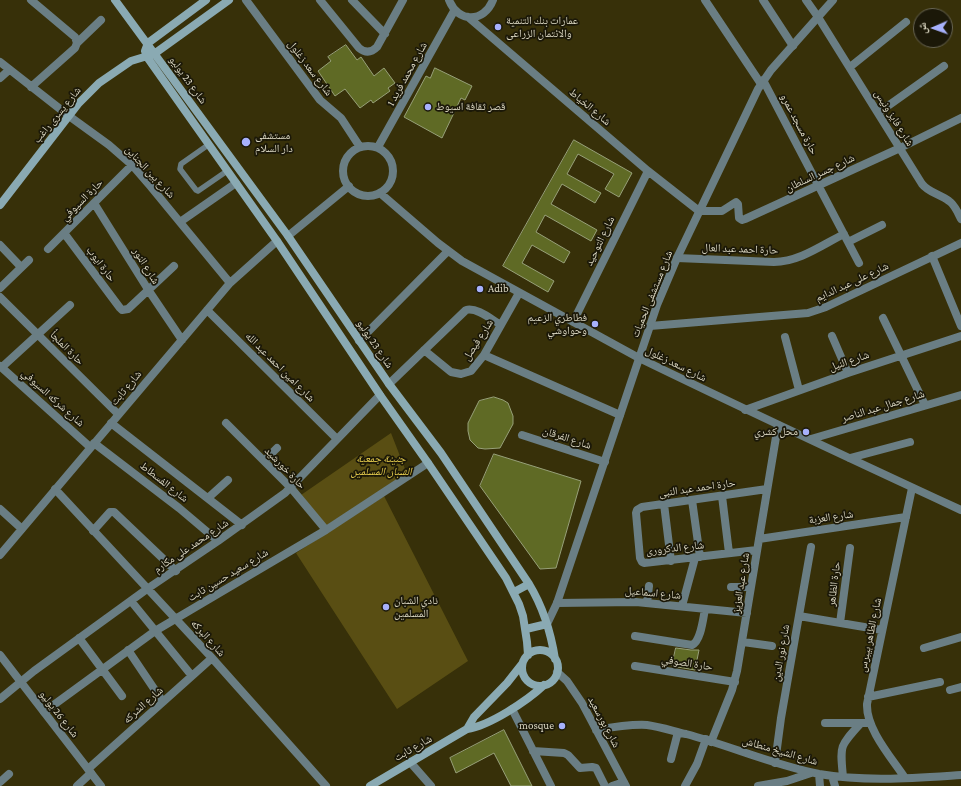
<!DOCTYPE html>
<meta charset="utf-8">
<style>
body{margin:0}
#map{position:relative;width:961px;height:786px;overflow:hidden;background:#373009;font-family:"Crimson Pro","Noto Naskh Arabic",serif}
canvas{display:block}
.north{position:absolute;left:913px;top:8px;width:40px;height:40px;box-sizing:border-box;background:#1b1808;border:1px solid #676452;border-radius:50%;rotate:268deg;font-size:11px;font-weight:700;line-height:16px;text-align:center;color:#d9d5c0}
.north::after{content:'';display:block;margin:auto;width:14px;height:18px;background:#a7b1fc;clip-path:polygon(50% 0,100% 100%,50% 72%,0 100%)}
</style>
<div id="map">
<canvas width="961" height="786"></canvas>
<div class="north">ش</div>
</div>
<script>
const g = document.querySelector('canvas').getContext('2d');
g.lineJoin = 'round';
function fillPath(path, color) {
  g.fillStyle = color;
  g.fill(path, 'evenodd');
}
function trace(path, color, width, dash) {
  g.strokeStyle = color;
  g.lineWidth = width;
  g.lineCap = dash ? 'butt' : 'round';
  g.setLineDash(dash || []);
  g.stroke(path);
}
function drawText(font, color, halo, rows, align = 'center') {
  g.font = font + ' "Crimson Pro","Noto Naskh Arabic",serif';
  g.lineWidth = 3.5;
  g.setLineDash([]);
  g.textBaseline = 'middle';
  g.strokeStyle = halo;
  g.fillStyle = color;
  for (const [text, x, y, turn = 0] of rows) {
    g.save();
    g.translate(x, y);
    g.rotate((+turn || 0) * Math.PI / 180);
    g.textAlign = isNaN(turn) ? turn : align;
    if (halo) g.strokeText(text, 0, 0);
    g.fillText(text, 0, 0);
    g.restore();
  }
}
fillPath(new Path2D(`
 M 391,433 L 407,474 L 326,526 L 301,495 Z
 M 384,496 L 468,661 L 397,709 L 296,553 Z`), '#594e13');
const building = new Path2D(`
 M 346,45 L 357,60 L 361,57 L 374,76 L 384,68 L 395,83 L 388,88 L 390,91 L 373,103 L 371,100 L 360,108 L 345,89 L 335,96 L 318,71 L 331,61 L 328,57 Z
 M 435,68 L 472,86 L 465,100 L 461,98 L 442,138 L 404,117 L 426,76 L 430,78 Z
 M 574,140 L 632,173 L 619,197 L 605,189 L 614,174 L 578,154 L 567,174 L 601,193 L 595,203 L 562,184 L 551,204 L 597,230 L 591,241 L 545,215 L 536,232 L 570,252 L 564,263 L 532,245 L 522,263 L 554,281 L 548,292 L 503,266 Z
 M 494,397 L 503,400 L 508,403 L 513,416 L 513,424 L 500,448 L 485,449 L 478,448 L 470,440 L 468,431 L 468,423 L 479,401 Z
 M 494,454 L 581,481 L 556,568 L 540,569 L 480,486 Z
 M 676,648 L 691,650 L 699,650 L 695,670 L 672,666 Z
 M 504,730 L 532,786 L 511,786 L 494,753 L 456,773 L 450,758 Z`);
fillPath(building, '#5f6a25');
trace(building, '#97a079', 1);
trace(new Path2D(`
 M 208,145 L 181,164 L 180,169 L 196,190 L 198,191 L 227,171`), '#6a7e84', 5.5);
trace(new Path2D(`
 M 246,0 L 320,100 L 341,118 L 360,147
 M 320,0 L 359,48 C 365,53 371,53 377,47 L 403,0
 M 352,0 L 385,34
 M 449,0 C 458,23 484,23 493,0
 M 705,0 L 761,84
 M 763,0 L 793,46
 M 806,0 L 818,17 L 922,184 C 929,193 940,194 949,201 C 955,205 958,213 961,219
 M 468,17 L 648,171 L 699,211 L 722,211 L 736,202 L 738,204 L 739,218 L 742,220 L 745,219 L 900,148 L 961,118
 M 77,43 L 101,20
 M 0,62 L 69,116 L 109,145 L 132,165 L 151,187 L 230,283
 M 850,67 L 906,22
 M 0,78 L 9,70
 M 763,80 L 859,263
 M 31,87 L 75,48 L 77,43 L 75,37 L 31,0
 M 878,113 L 944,66
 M343 171a25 25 0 1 1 50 0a25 25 0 1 1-50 0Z
 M 378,147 L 454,11
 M 380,193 L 438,243 L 462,261 L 639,358
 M 94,203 L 149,291 L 182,340
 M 180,222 L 236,183
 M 64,233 L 120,308 L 122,310 L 128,309 L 174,266
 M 288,236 L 349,186
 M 848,242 L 882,225
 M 0,245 L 21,267
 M 48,249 L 132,165
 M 932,256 L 961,326
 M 677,258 L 774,262 C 799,262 822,245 844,234
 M 0,288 L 29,260
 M 0,297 L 118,414
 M 207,310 L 337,439
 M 883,318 L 925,405
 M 573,322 L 648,171
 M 650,326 L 808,313 L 826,307 L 961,243
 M 832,336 L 848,373
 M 785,337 L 799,390
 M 359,341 L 448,251
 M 424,350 L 451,372 L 461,374 L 471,371 L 484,355 L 519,293
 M 484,355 L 620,415
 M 0,366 L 90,447
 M 2,367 L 70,305
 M 389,384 L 466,310 C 477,307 492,320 501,325
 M 745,410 L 848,373 L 961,336
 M 111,423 L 242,525
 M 226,423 L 291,488 L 326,530
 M 522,435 L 605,462
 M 811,439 L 961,395
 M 94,443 L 179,508 L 218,541
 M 850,458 L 910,442
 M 264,461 L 277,448
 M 55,489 L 212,658 L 326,786
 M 722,496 L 729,553
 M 208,498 L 228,480
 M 692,500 L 700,557
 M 664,504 L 671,561
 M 0,509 L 22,529
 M 93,531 L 110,512 L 114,512 L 176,571
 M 759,539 L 906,517
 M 757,550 L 644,563 L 642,562 L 640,558 L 636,513 L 637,510 L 642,507 L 767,489
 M 0,555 L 219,296 L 230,283 L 277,241
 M 731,587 L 751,587
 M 131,601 L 192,676
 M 557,603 L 636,602 L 747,613
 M 647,603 L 649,586
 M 682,606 L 695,558
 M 799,616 L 882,630
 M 840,623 L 850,548
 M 635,636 L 692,645 C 701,641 703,619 705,609
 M 79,638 L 122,696
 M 743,642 L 772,646
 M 924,648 L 961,637
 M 128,650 L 163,702
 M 635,666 L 735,682
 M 557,672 L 567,681 L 582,703 L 626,786
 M 950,690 L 961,687
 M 868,697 L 940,682
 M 0,699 L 34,671 L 147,589 L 218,541 L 285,493 L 380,395
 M 512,709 L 551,786
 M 44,712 L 155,631 L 326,530 L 428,463
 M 825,723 L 861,723
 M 596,730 C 613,727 630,724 647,725 C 661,727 673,731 686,734 C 731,746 773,765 819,774 C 866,782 914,778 961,775
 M 711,742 L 732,690 L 737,671 L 778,425
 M 533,751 L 564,753 L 568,755 L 580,768 L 592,767 L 596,768 L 605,786
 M 671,759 L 678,732
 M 410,762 L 431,786
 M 775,763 L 781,718 L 811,547
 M 88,769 L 212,658
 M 819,774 L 820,786
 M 832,776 L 835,786
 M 843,777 C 840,745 839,747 861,723 L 870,723
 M 905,778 C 891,757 866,729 867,704 L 912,488
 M 0,782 L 9,774
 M 77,786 L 91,773
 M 612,786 L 624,782
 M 685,786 L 697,764 L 706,739
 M 758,786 L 787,781 L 811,773`), '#6a7e84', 8);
trace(new Path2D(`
 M 639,358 C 746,410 853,460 961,510
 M 547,624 L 557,603 L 657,305 L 677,258 L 758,89 L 771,70 L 833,0
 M 0,655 L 101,786`), '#6a7e84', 8);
trace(new Path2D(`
 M 115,0 L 288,236 L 389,384 L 441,453 L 529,584 C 543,607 551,633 555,659
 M 206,0 L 148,43 L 145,51 L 147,57 L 277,241 L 380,395 L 428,463 L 506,578 L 519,604 L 523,616 L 527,642 L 528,655
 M 0,205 L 78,104 L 99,83 L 131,61 L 154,54 L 229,0
 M 514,592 L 529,584
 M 526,629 L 547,624
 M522 668a18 18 0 1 1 36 0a18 18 0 1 1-36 0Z
 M 467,729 L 474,717 L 507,683 L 522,664
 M 370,786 L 467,729 C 489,726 527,701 544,685`), '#8aaab3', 8);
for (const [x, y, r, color] of [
 [498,27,4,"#a7b1fc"],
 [428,107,4,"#a7b1fc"],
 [246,142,5,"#a7b1fc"],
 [480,289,4,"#a7b1fc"],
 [595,324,4,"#a7b1fc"],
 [806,432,4,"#a7b1fc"],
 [386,607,4,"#a7b1fc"],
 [562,726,4,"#a7b1fc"]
]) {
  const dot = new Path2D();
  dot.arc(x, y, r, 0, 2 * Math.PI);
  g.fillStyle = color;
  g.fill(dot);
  trace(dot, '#1b1808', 1.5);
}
drawText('11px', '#d9d5c0', '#1b1808', [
 ["عمارات بنك التنمية",506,21],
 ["والائتمان الزراعى",506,34],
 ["قصر ثقافة اسيوط",436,107],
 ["مستشفى",255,136],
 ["دار السلام",255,149],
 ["Adib",488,289],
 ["فطاطري الزعيم",587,318,"right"],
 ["وحواوشي",587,331,"right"],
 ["محل كشري",798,432,"right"],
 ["نادي الشبان",394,601],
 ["المسلمين",394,614],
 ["mosque",554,726,"right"]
], 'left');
drawText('11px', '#d9d5c0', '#1b1808', [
 ["شارع سعد زغلول",310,68,53],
 ["شارع محمد فريد 1",407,74,-61],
 ["شارع 23 يوليو",188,80,54],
 ["شارع الخياط",590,107,40],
 ["شارع يسرى راغب",57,115,-51],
 ["شارع فايز ونيس",894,118,58],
 ["حارة مسجد عمرو",799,124,62],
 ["شارع بين الجناين",150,172,47],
 ["شارع جسر السلطان",820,173,-25],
 ["حارة السيوفي",82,200,-45],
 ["شارع التوحيد",600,241,-64],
 ["حارة احمد عبد العال",740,249,2],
 ["حارة ايوب",101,264,53],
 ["شارع النور",146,266,58],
 ["شارع على عبد الدايم",852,282,-25],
 ["شارع مستشفى الحميات",652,294,-68],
 ["شارع فيصل",478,340,-57],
 ["شارع 23 يوليو",375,344,56],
 ["حارة الملجأ",67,348,45],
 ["شارع النيل",849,361,-19],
 ["شارع سعد زغلول",676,364,26],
 ["شارع امين احمد عبد الله",280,367,45],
 ["شارع ثابت",126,388,-50],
 ["شارع شركه السيوفي",53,398,42],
 ["شارع جمال عبد الناصر",883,406,-17],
 ["شارع الفرقان",567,438,18],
 ["حارة خورشيد",285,468,46],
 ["شارع الفسطاط",164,482,38],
 ["حارة احمد عبد النبى",697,488,-8],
 ["شارع العزبة",831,517,-8],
 ["شارع محمد على مكارم",191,546,-34],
 ["شارع الدكرورى",675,548,-6],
 ["شارع سعيد حسين ثابت",228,575,-31],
 ["شارع عبد العزيز",741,583,-81],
 ["حارة الظاهر",834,584,-83],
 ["شارع اسماعيل",653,593,5],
 ["شارع الظاهر بيبرس",870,635,-78],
 ["شارع البركه",208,638,48],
 ["شارع نور الدين",781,653,-80],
 ["حارة الصوفي",687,663,9],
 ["شارع الشركه",143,705,-42],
 ["شارع 26 يوليو",59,714,52],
 ["شارع بورسعيد",604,722,62],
 ["شارع ثابت",413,748,-30],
 ["شارع الشيخ منطاش",780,751,16]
]);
drawText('italic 11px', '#ead04f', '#1b1808', [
 ["جنينة جمعية",381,459],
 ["الشبان المسلمين",381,472]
]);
</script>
